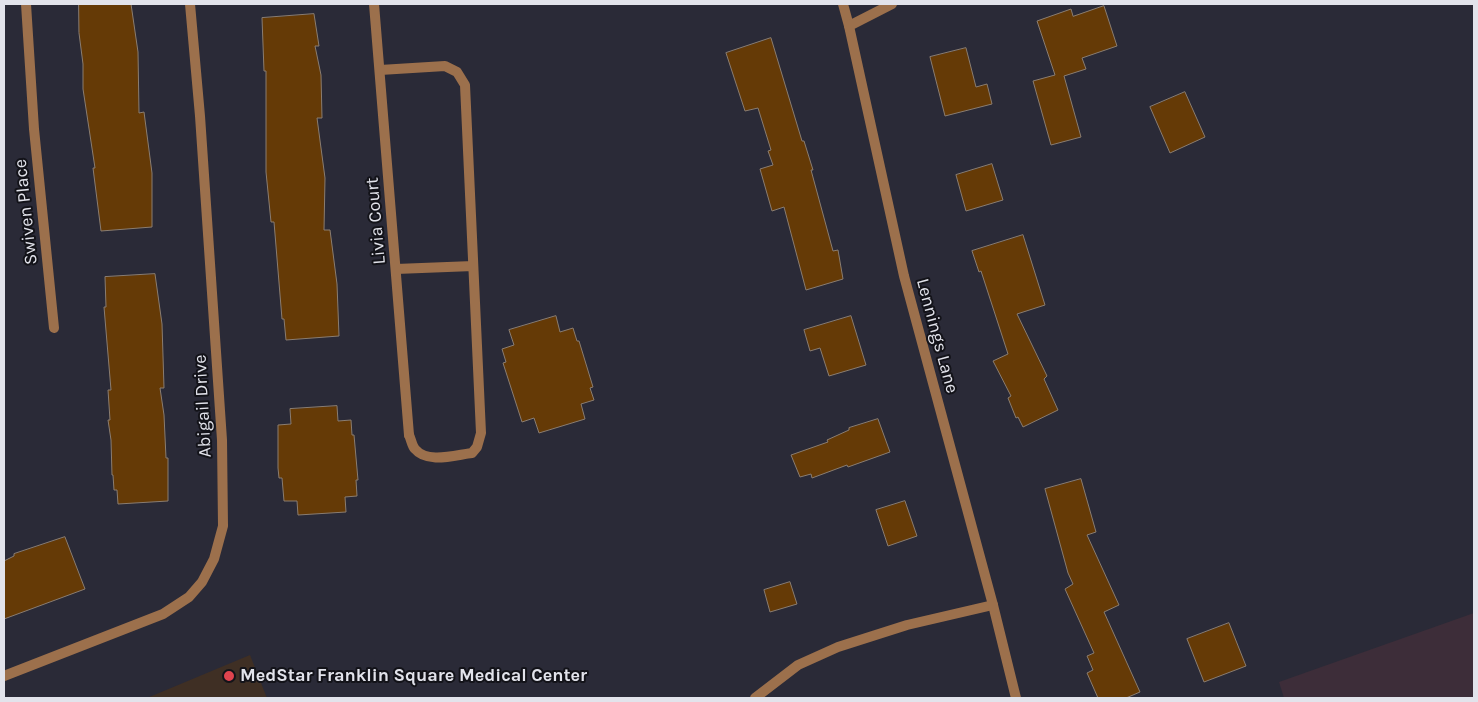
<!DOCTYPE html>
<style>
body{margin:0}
#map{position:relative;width:1478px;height:702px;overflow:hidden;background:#2a2a37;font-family:Karla,sans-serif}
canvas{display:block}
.frame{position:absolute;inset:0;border:5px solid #e2e3eb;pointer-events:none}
</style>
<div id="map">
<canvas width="1478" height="702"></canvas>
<div class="frame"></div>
</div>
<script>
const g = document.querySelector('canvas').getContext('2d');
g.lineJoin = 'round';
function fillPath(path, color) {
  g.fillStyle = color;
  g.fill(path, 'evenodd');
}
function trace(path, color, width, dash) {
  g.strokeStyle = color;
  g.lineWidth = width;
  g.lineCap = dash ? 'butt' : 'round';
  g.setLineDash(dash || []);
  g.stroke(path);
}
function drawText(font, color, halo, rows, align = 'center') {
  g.font = font + ' Karla,sans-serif';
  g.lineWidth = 4;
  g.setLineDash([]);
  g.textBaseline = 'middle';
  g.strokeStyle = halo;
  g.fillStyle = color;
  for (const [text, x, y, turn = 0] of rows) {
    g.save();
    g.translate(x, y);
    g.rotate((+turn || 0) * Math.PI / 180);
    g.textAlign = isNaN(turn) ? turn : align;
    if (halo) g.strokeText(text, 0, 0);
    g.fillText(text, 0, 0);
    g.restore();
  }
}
fillPath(new Path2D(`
 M 1474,613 L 1474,698 L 1284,698 L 1279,682 Z`), '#3d2d39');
fillPath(new Path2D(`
 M 250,655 L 267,698 L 147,698 Z`), '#3f2f24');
const building = new Path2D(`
 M 79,4 L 131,4 L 138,52 L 139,113 L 144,112 L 152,173 L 152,227 L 101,231 L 93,168 L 95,168 L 83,89 L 83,64 L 79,33 Z
 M 1104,6 L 1117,46 L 1082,58 L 1086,69 L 1064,76 L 1081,137 L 1051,145 L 1033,81 L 1055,75 L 1037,21 L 1071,9 L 1073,16 Z
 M 314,14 L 319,46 L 315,46 L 321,75 L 322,118 L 317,118 L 325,178 L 324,230 L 330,230 L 337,284 L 339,336 L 286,340 L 284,319 L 282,319 L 274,222 L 271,222 L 266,172 L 266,71 L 264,71 L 262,18 Z
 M 771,38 L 802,141 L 804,141 L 813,170 L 811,170 L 833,251 L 838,250 L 843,279 L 806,290 L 784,207 L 772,211 L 760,169 L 773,165 L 768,151 L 771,150 L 758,108 L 745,111 L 726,53 Z
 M 966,48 L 976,87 L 987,84 L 992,104 L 945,116 L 930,57 Z
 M 1185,92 L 1205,137 L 1170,153 L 1150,107 Z
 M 992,164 L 1003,200 L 966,211 L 956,175 Z
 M 1023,235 L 1045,305 L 1017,314 L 1047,376 L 1044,379 L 1058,410 L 1023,427 L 1018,417 L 1016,418 L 1008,398 L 1011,396 L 993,361 L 1008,354 L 981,271 L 979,272 L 972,251 Z
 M 155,274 L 162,324 L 164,388 L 160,388 L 164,415 L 166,458 L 168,458 L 168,501 L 118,504 L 117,490 L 114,490 L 113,475 L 112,475 L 111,440 L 108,420 L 110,420 L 108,390 L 111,390 L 104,307 L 106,307 L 105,277 Z
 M 556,316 L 560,332 L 573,328 L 577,341 L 579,341 L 593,387 L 590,388 L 594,400 L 581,404 L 585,419 L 539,433 L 534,418 L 522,422 L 503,363 L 506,362 L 502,349 L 514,345 L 509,330 Z
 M 851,316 L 866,365 L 829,376 L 820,348 L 810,351 L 804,330 Z
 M 337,406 L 338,421 L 351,420 L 352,435 L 354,435 L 358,480 L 356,480 L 357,496 L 345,497 L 346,512 L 298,515 L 297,501 L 284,501 L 282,478 L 279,478 L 278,468 L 278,425 L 291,424 L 290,409 Z
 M 878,419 L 890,452 L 848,467 L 847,465 L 812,478 L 811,474 L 800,477 L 791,455 L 828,442 L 827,440 L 849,430 L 849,428 Z
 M 1081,479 L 1096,532 L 1087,535 L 1119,605 L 1104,612 L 1140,692 L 1126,698 L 1098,698 L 1087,673 L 1093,670 L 1087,656 L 1094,653 L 1065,589 L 1073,584 L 1068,573 L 1045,489 Z
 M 905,501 L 917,536 L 888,546 L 876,510 Z
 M 65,537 L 85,589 L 4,619 L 4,561 L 14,556 L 14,554 Z
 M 790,582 L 797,604 L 770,612 L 764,590 Z
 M 1229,623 L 1246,666 L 1204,682 L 1187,639 Z`);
fillPath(building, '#653a06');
trace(building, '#8a7d71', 1);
trace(new Path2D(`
 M 843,4 L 849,26
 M 380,70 L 445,66 L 457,72 L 465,85 L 481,433 L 477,447 L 472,453 C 455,455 427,464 415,449 C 412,446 411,439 409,435
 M 396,269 L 473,266
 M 755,698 L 798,665 L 838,647 L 907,625 L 993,605`), '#9c704c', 10);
trace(new Path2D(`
 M 26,4 L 34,129 L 54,328
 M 374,4 L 409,435
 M 892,4 L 849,26 L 904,276 L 993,605 L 1016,698
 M 4,676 L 163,614 L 189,597 L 202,582 L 214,559 L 223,526 L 222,440 L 200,116 L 190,4`), '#9c704c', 10);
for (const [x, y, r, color] of [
 [229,676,6,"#e0444e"]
]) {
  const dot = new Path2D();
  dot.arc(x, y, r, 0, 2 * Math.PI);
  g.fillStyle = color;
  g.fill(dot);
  trace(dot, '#131319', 2);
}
drawText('18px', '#e2e3eb', '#131319', [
 ["Swiven Place",26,212,-96],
 ["Livia Court",376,221,-95],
 ["Lennings Lane",937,336,75],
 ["Abigail Drive",203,406,-93]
]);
drawText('bold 18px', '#e2e3eb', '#131319', [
 ["MedStar Franklin Square Medical Center",240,676]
], 'left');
</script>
